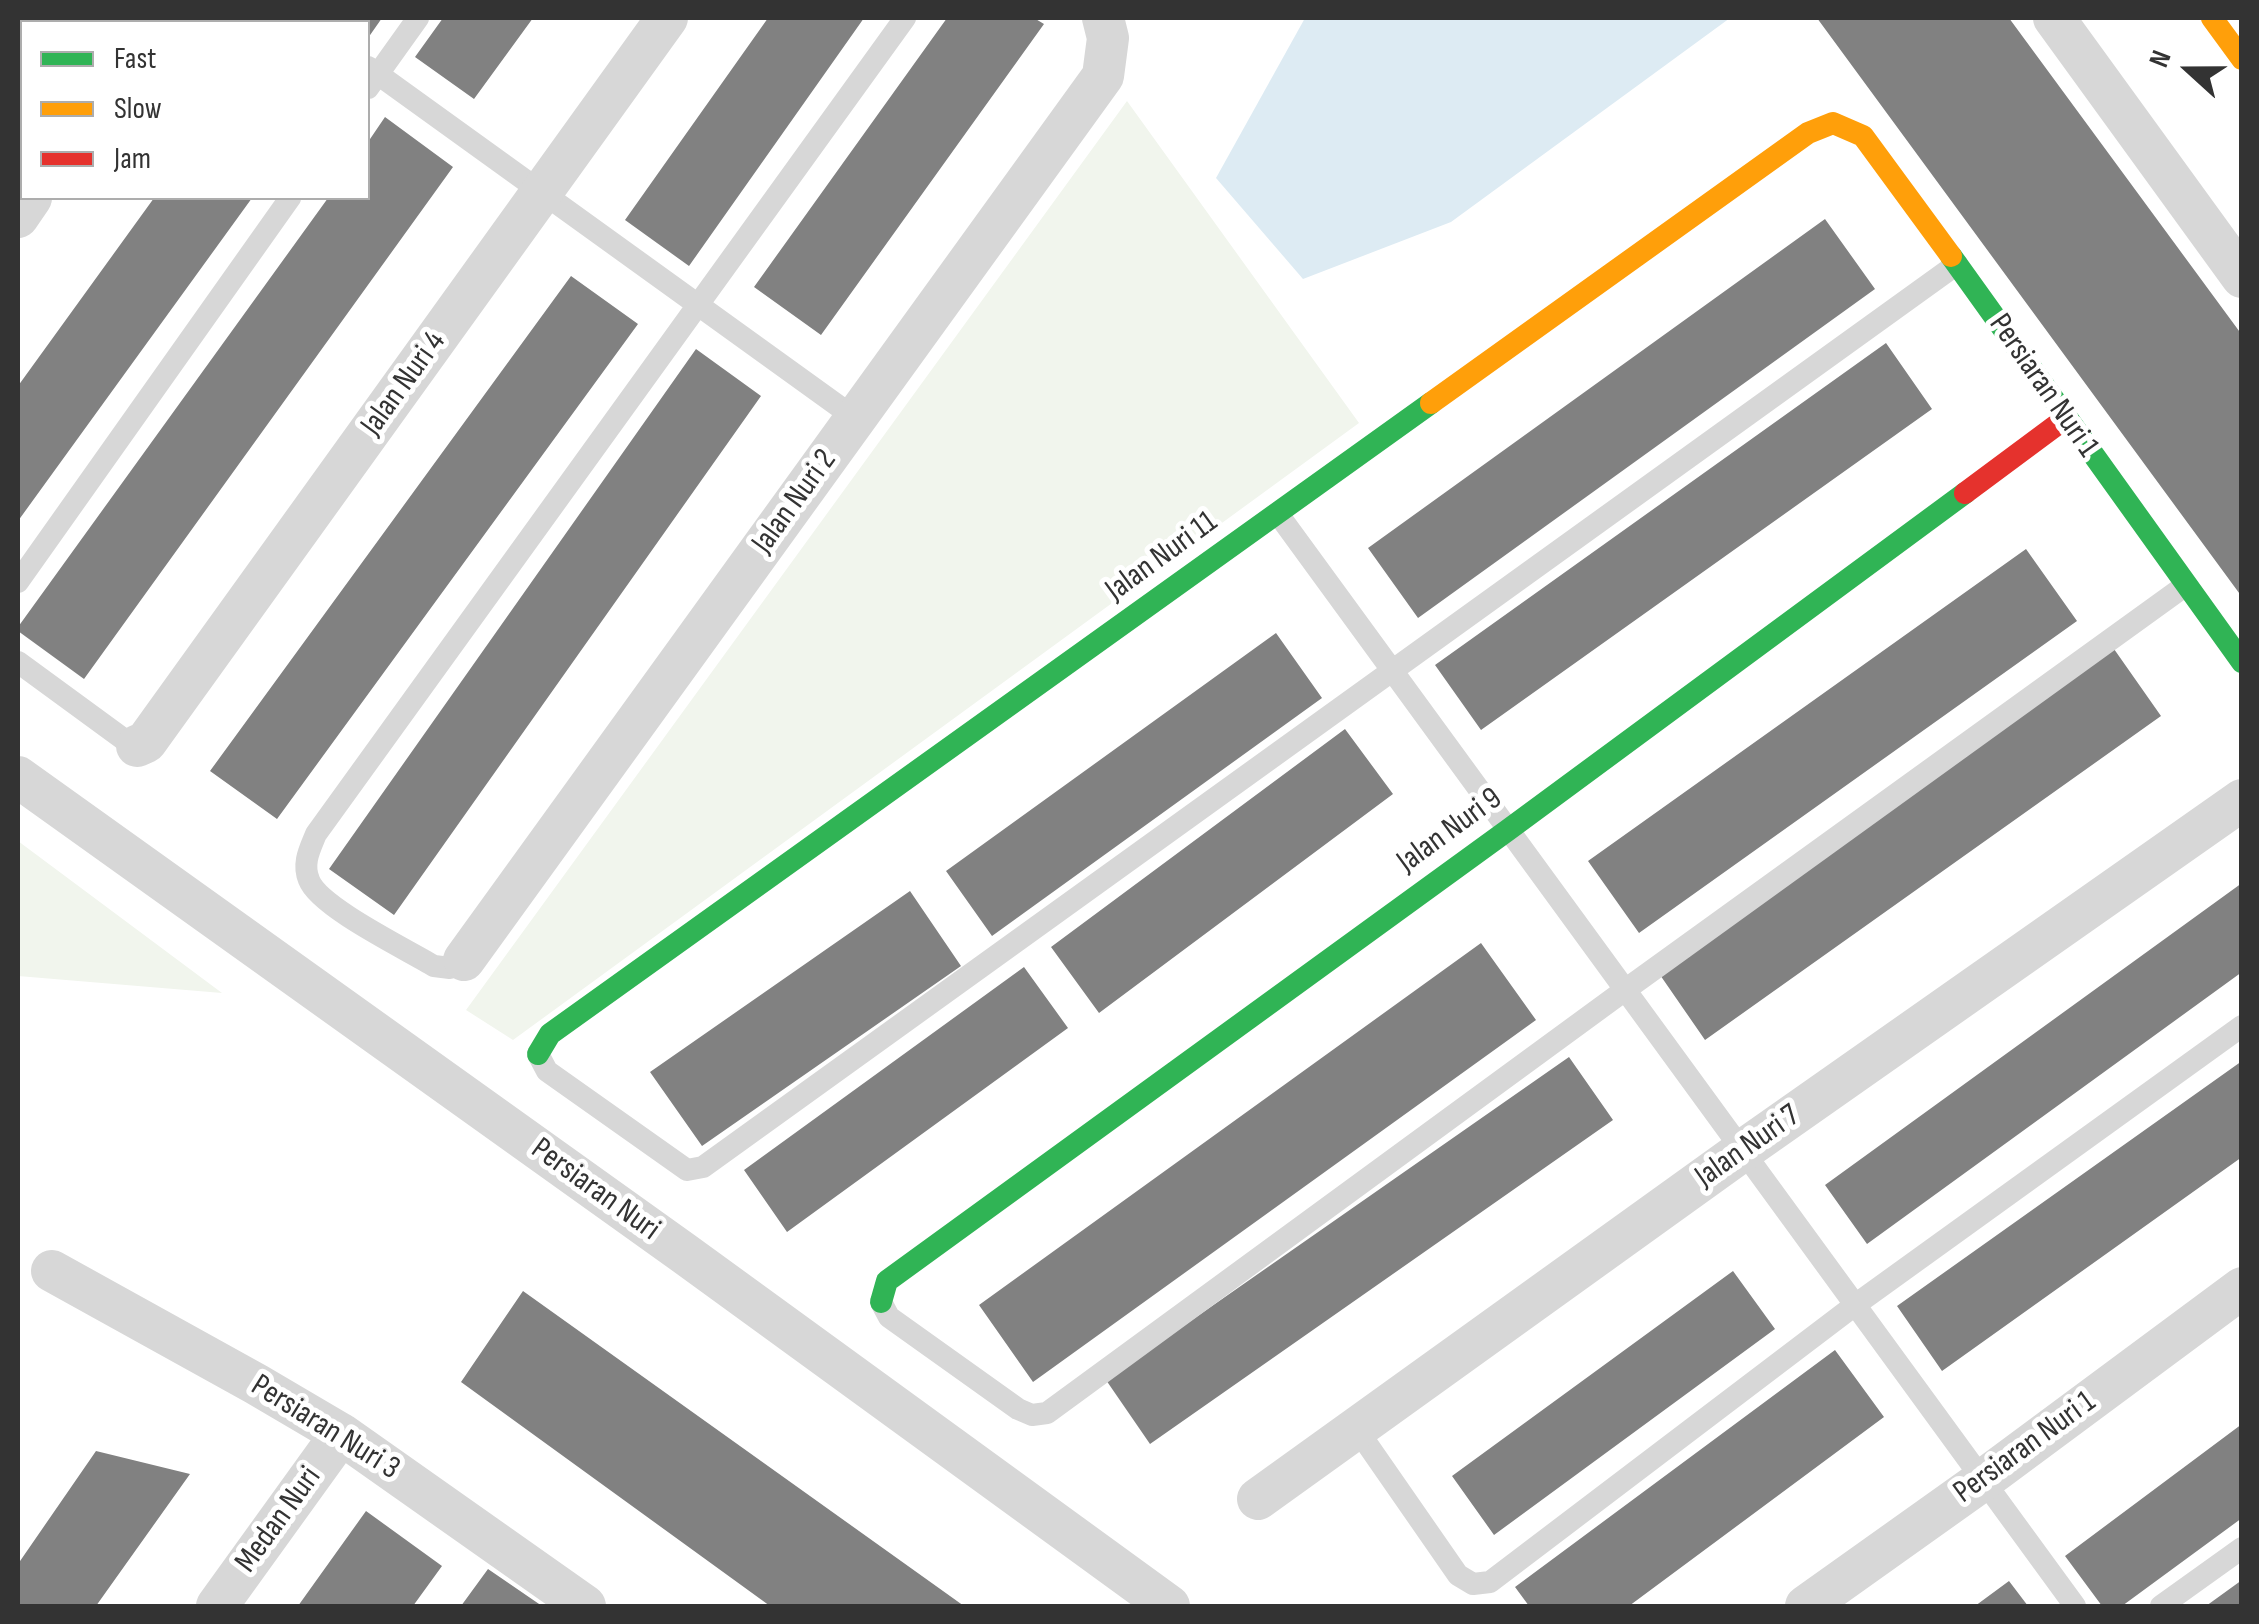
<!DOCTYPE html>
<style>
body{margin:0}
#map{position:relative;width:2259px;height:1624px;overflow:hidden;background:#fff;font-family:"Sofia Sans Condensed",sans-serif}
canvas{display:block}
.frame{position:absolute;inset:0;border:20px solid #333;pointer-events:none}
.legend{position:absolute;left:20px;top:20px;width:350px;height:180px;box-sizing:border-box;background:#fff;border:2px solid #adadad;margin:0;padding:12px 18px;list-style:none;font-size:30px;color:#333}
.legend li{display:flex;align-items:center;gap:20px;height:50px}
.legend b{width:50px;border:2px solid #adadad}
.north{position:absolute;left:2139px;top:20px;width:100px;height:100px;-webkit-text-stroke:8px #fff;paint-order:stroke;rotate:291deg;font-size:28px;font-weight:700;line-height:40px;text-align:center;color:#333}
.north::after{content:'';display:block;margin:auto;width:35px;height:45px;background:#333;clip-path:polygon(50% 0,100% 100%,50% 72%,0 100%)}
</style>
<div id="map">
<canvas width="2259" height="1624"></canvas>
<div class="frame"></div>
<ul class="legend">
<li><b style="height:12px;background:#30b455"></b>Fast</li>
<li><b style="height:12px;background:#ff9f0a"></b>Slow</li>
<li><b style="height:12px;background:#e5322d"></b>Jam</li>
</ul>
<div class="north">N</div>
</div>
<script>
const g = document.querySelector('canvas').getContext('2d');
g.lineJoin = 'round';
function fillPath(path, color) {
  g.fillStyle = color;
  g.fill(path, 'evenodd');
}
function trace(path, color, width, dash) {
  g.strokeStyle = color;
  g.lineWidth = width;
  g.lineCap = dash ? 'butt' : 'round';
  g.setLineDash(dash || []);
  g.stroke(path);
}
function drawText(font, color, halo, rows, align = 'center') {
  g.font = font + ' "Sofia Sans Condensed",sans-serif';
  g.lineWidth = 10;
  g.setLineDash([]);
  g.textBaseline = 'middle';
  g.strokeStyle = halo;
  g.fillStyle = color;
  for (const [text, x, y, turn = 0] of rows) {
    g.save();
    g.translate(x, y);
    g.rotate((+turn || 0) * Math.PI / 180);
    g.textAlign = isNaN(turn) ? turn : align;
    if (halo) g.strokeText(text, 0, 0);
    g.fillText(text, 0, 0);
    g.restore();
  }
}
fillPath(new Path2D(`
 M 1127,101 L 1359,423 L 513,1040 L 466,1010 Z
 M 18,841 L 222,993 L 18,976 Z`), '#f1f5ed');
fillPath(new Path2D(`
 M 1305,18 L 1730,18 L 1451,222 L 1303,279 L 1216,178 Z`), '#ddebf3');
fillPath(new Path2D(`
 M 331,18 L 382,18 L 368,38 L 368,22 L 338,22 Z
 M 443,18 L 533,18 L 474,99 L 415,57 Z
 M 768,18 L 864,18 L 689,266 L 625,220 Z
 M 947,18 L 1034,18 L 1044,24 L 821,335 L 754,287 Z
 M 1817,18 L 2009,18 L 2242,335 L 2242,597 Z
 M 385,117 L 453,167 L 84,679 L 18,631 L 18,627 L 328,198 L 368,198 L 368,142 Z
 M 154,198 L 252,198 L 18,521 L 18,386 Z
 M 1825,219 L 1875,289 L 1418,618 L 1368,548 Z
 M 571,276 L 638,324 L 277,819 L 210,771 Z
 M 1886,343 L 1932,409 L 1481,730 L 1435,665 Z
 M 696,349 L 761,396 L 394,915 L 329,869 Z
 M 2026,549 L 2077,621 L 1639,933 L 1588,861 Z
 M 1276,633 L 1322,698 L 992,936 L 946,871 Z
 M 2114,649 L 2161,716 L 1705,1040 L 1658,972 Z
 M 1345,729 L 1393,794 L 1099,1013 L 1051,947 Z
 M 2242,883 L 2242,972 L 1867,1244 L 1825,1185 Z
 M 910,891 L 961,966 L 702,1146 L 650,1072 Z
 M 1481,943 L 1536,1020 L 1033,1382 L 979,1305 Z
 M 1024,967 L 1068,1028 L 787,1232 L 744,1170 Z
 M 1569,1057 L 1613,1120 L 1150,1444 L 1106,1380 Z
 M 2242,1061 L 2242,1157 L 1942,1371 L 1897,1306 Z
 M 1733,1271 L 1775,1329 L 1494,1535 L 1452,1476 Z
 M 523,1291 L 964,1606 L 770,1606 L 461,1382 Z
 M 1835,1350 L 1884,1417 L 1629,1606 L 1529,1606 L 1515,1587 Z
 M 2242,1424 L 2242,1518 L 2122,1606 L 2102,1606 L 2065,1556 Z
 M 96,1451 L 190,1474 L 96,1606 L 18,1606 L 18,1564 Z
 M 366,1511 L 442,1566 L 413,1606 L 298,1606 Z
 M 488,1569 L 542,1606 L 461,1606 Z
 M 2242,1580 L 2242,1606 L 2206,1606 Z
 M 2009,1581 L 2028,1606 L 1975,1606 Z`), '#818181');
trace(new Path2D(`
 M 299,18 L 306,22
 M 368,67 L 855,418
 M 368,88 L 418,18
 M 1278,514 L 2075,1606
 M 18,582 L 290,198
 M 18,662 L 126,741 L 137,746
 M 464,960 L 450,968 L 434,966 C 406,949 319,907 309,880 C 302,863 310,849 316,834 L 905,18
 M 538,1054 L 547,1071 L 687,1170 L 703,1167 L 1957,264
 M 881,1302 L 889,1317 L 1018,1409 L 1032,1415 L 1047,1413 L 1625,990 L 2186,585
 M 1356,1428 L 1458,1575 L 1473,1584 L 1490,1582 L 1855,1305 L 2242,1026
 M 2161,1606 L 2242,1548`), '#d7d7d7', 22);
trace(new Path2D(`
 M 2054,18 L 2242,277
 M 158,22 L 161,18
 M 18,217 L 31,198
 M 137,746 L 146,742 L 667,18
 M 18,777 L 685,1254 L 1169,1606
 M 464,960 L 1103,76 L 1108,38 L 1103,18
 M 52,1271 L 256,1384 L 341,1434 L 585,1606
 M 1258,1499 L 1742,1151 L 2242,800
 M 217,1606 L 341,1434
 M 1806,1606 L 1983,1480 L 2242,1288`), '#d7d7d7', 42);
trace(new Path2D(`
 M 1951,256 L 2242,662
 M 538,1054 L 550,1034 L 1431,403
 M 881,1302 L 887,1281 L 1508,830 L 1965,493`), '#30b455', 22);
trace(new Path2D(`
 M 2212,18 L 2242,59
 M 1431,403 L 1808,133 L 1833,123 L 1863,136 L 1951,256`), '#ff9f0a', 22);
trace(new Path2D(`
 M 1965,493 L 2066,418`), '#e5322d', 22);
drawText('32px', '#333', '#fff', [
 ["Jalan Nuri 4",404,384,-54],
 ["Persiaran Nuri 1",2043,386,55],
 ["Jalan Nuri 2",795,502,-54],
 ["Jalan Nuri 11",1162,557,-36],
 ["Jalan Nuri 9",1450,831,-36],
 ["Jalan Nuri 7",1748,1147,-35],
 ["Persiaran Nuri",595,1190,36],
 ["Persiaran Nuri 3",325,1428,32],
 ["Persiaran Nuri 1",2025,1448,-36],
 ["Medan Nuri",279,1520,-54]
]);
</script>
